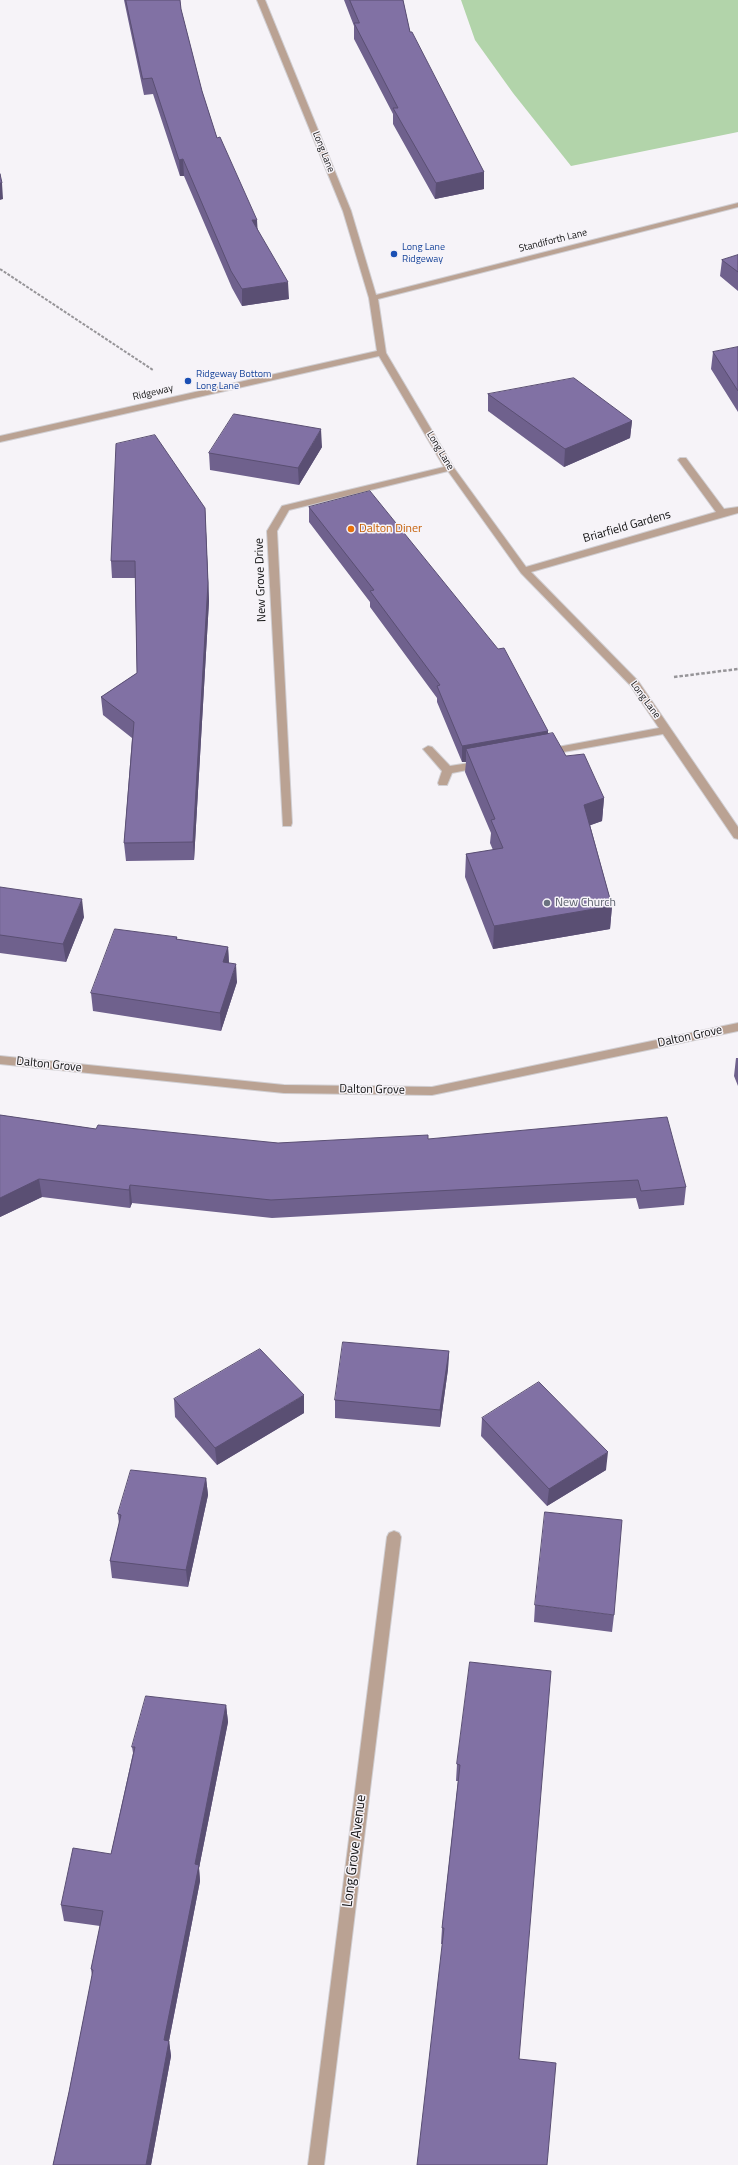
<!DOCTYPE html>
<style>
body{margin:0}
canvas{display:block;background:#f6f3f8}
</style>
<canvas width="738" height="2165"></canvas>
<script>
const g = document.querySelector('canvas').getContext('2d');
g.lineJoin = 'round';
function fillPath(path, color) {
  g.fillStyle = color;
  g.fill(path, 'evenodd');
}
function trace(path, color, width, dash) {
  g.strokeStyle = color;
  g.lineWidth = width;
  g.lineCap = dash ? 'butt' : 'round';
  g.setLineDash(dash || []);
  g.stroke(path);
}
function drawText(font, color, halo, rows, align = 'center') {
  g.font = font + ' "Titillium Web",sans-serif';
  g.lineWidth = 3;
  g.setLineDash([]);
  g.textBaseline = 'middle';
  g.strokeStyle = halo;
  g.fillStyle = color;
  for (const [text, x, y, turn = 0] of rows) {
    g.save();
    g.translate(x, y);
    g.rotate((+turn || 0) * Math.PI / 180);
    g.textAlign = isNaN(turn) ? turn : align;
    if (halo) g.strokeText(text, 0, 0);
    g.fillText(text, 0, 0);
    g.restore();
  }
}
fillPath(new Path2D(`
 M 461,0 L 738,0 L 738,132 L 571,166 L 513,93 L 475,40 Z`), '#b2d4aa');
const minor = new Path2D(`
 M 257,0 L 265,0 L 351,211 L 376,295 L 738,203 L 738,207 L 378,299 L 386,353 L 454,468 L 526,567 L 716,512 L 678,460 L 680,458 L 686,458 L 724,509 L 738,507 L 738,513 L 531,572 L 638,681 L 738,827 L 738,839 L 734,838 L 663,734 L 547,755 L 543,754 L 542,752 L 547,749 L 659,728 L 630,685 L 521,573 L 448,471 L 289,510 L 277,531 L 292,823 L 291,826 L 283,826 L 267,531 L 282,506 L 444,467 L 379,356 L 0,442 L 0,436 L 377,351 L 369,298 L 343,211 Z
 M 428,746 L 432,747 L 450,766 L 482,761 L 487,764 L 482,767 L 452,773 L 447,785 L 439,785 L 438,783 L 442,771 L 423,749 Z
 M 738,1023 L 738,1031 L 432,1095 L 284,1093 L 0,1064 L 0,1056 L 284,1085 L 432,1087 Z
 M 394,1531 L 399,1533 L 401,1537 L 324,2165 L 308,2165 L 387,1537 L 389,1533 Z`);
trace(minor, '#d1cfd3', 2);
trace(new Path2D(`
 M 0,269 L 153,370`), '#979599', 2, [3, 1.5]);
trace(new Path2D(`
 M 674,677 L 738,669`), '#979599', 2.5, [3.5, 2]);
fillPath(minor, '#baa293');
fillPath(new Path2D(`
 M 124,0 L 180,0 L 181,9 L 202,91 L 217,138 L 258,230 L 289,299 L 242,306 L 232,288 L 184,176 L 180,176 L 153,94 L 144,95 Z
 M 344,0 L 403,0 L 410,32 L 484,172 L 484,189 L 435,199 L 393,124 L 393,114 L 354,39 L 354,26 Z
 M 738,255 L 738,291 L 720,276 L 722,260 Z
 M 738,347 L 738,412 L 711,369 L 713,352 Z
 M 488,394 L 632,421 L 630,438 L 564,467 L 488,411 Z
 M 322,447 L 299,485 L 210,470 L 209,453 Z
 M 309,507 L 548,731 L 548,734 L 566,756 L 604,798 L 602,821 L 590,825 L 612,906 L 610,929 L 493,949 L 465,877 L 466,854 L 493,850 L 490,843 L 491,833 L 465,772 L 466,762 L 462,762 L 437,702 L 437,698 L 370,607 L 370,602 L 309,522 Z
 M 205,508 L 209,601 L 194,860 L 126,861 L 124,843 L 132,738 L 103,715 L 101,697 L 137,673 L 135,578 L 112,578 L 111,561 Z
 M 0,887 L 84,917 L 66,962 L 0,953 Z
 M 177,937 L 177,939 L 228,947 L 229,963 L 237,982 L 221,1031 L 93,1011 L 91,993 Z
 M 736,1058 L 738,1058 L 738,1086 L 734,1076 Z
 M 0,1115 L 96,1129 L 278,1143 L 428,1139 L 686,1187 L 684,1205 L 639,1209 L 636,1198 L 272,1218 L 132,1203 L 130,1208 L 42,1197 L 0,1217 Z
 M 449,1351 L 448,1369 L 440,1427 L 335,1418 L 335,1400 Z
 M 174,1399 L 304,1413 L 217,1465 L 175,1417 Z
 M 482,1418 L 606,1470 L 547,1506 L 481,1436 Z
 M 206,1478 L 208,1495 L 188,1587 L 112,1578 L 110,1561 L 119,1524 L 118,1514 Z
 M 535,1605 L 614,1615 L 612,1632 L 534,1622 Z
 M 470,1662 L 519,2059 L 442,1944 L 441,1944 L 442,1928 L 458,1781 L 456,1781 L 457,1764 Z
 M 226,1705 L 228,1722 L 199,1868 L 200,1881 L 169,2041 L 171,2056 L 151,2165 L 53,2165 L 69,2092 L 92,1976 L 91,1969 L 100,1926 L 64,1921 L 61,1905 L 111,1854 L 133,1753 L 132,1747 Z`), '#6f618d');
fillPath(new Path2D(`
 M 183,159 L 184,176 L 180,176 L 179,160 Z
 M 484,172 L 484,189 L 435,199 L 436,183 Z
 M 0,183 L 2,183 L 3,199 L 0,200 Z
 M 252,220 L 257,220 L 258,236 Z
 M 288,282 L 289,299 L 242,306 L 242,289 Z
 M 632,421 L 630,438 L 564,467 L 565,449 Z
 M 321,429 L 322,447 L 299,485 L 298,468 Z
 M 205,508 L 209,601 L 194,860 L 193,842 Z
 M 548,731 L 547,747 L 466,749 L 466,762 L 462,762 L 462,746 Z
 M 604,798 L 602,821 L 583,828 L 584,805 Z
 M 82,899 L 84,917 L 66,962 L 63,944 Z
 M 612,906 L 610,929 L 493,949 L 494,926 Z
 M 228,947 L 229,965 L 223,962 Z
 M 236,964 L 237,982 L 221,1031 L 220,1013 Z
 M 39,1179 L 42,1197 L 0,1217 L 0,1198 Z
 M 130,1185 L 132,1203 L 130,1208 L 129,1190 Z
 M 449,1351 L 448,1369 L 440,1427 L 440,1410 Z
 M 304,1395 L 304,1413 L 217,1465 L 215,1448 Z
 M 608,1452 L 606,1470 L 547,1506 L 549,1489 Z
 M 206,1478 L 208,1495 L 188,1587 L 186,1570 Z
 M 226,1705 L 228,1722 L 199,1868 L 200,1881 L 166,2056 L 164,2040 L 195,1864 Z
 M 169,2041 L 171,2056 L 151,2165 L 146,2165 Z`), '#5a4f73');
const building = new Path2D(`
 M 126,0 L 180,0 L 181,9 L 202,91 L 217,138 L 220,137 L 257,220 L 252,220 L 288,282 L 242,289 L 231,271 L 183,159 L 179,160 L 152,78 L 143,79 Z
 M 350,0 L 403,0 L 410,32 L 412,32 L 484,172 L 436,183 L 393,108 L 398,108 L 354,23 L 359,23 Z
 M 0,174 L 2,183 L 0,183 Z
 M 738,255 L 738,272 L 722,260 Z
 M 738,347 L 738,391 L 713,352 Z
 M 574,378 L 632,421 L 565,449 L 488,394 Z
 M 234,414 L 321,429 L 298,468 L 209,453 Z
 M 155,435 L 205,508 L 208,583 L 193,842 L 124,843 L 134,722 L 101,697 L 137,673 L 135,561 L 111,561 L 116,444 Z
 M 370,491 L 498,649 L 504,648 L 548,731 L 462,746 L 437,686 L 440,685 L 370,591 L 374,590 L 309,507 Z
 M 553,733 L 566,756 L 584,754 L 604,798 L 584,805 L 612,906 L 494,926 L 466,854 L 503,848 L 491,820 L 495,819 L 466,749 Z
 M 0,887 L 82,899 L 63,944 L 0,935 Z
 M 115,929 L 177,937 L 176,939 L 228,947 L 223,962 L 236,964 L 220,1013 L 91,993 Z
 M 0,1115 L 96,1129 L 98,1125 L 278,1143 L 428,1135 L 428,1139 L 667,1117 L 686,1187 L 641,1191 L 638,1180 L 271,1200 L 130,1185 L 129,1190 L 39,1179 L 0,1198 Z
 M 343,1342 L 449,1351 L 440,1410 L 335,1400 Z
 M 260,1349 L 304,1395 L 215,1448 L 174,1399 Z
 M 539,1382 L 608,1452 L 549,1489 L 482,1418 Z
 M 131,1470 L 206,1478 L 186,1570 L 110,1561 L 121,1515 L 118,1514 Z
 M 545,1512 L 622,1520 L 614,1615 L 535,1605 Z
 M 470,1662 L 551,1671 L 519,2059 L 556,2063 L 547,2165 L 417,2165 L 444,1928 L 442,1928 L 460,1765 L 457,1764 Z
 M 146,1696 L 226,1705 L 195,1864 L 199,1865 L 164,2040 L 169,2041 L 146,2165 L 53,2165 L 69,2092 L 93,1970 L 91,1969 L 103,1911 L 61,1905 L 73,1848 L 111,1854 L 135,1747 L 132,1747 Z`);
fillPath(building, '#8171a4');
trace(building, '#5a4f73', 1);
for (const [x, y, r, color] of [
 [394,254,4,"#1a4fb4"],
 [188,381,4,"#1a4fb4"],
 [351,529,4,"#e8710a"],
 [547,903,4,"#6b7280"]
]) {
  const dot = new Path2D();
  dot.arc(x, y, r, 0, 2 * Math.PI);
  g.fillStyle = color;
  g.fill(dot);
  trace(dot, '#f6f3f8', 1.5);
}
drawText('10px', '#101011', '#f6f3f8', [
 ["Long Lane",323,152,68],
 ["Standiforth Lane",553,241,-14],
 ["Ridgeway",153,393,-13],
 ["Long Lane",440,451,59],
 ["Long Lane",645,700,54]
]);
drawText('10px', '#164399', '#f6f3f8', [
 ["Long Lane",402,248],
 ["Ridgeway",402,260],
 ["Ridgeway Bottom",196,375],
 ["Long Lane",196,387]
], 'left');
drawText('12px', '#101011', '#f6f3f8', [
 ["Briarfield Gardens",627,527,-16],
 ["New Grove Drive",261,580,-92],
 ["Dalton Grove",690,1037,-12],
 ["Dalton Grove",49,1065,6],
 ["Dalton Grove",372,1090,1]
]);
drawText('12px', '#c56008', '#f6f3f8', [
 ["Dalton Diner",359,529]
], 'left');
drawText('12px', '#5b616d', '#f6f3f8', [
 ["New Church",555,903]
], 'left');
drawText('14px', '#101011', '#f6f3f8', [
 ["Long Grove Avenue",355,1851,-83]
]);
</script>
